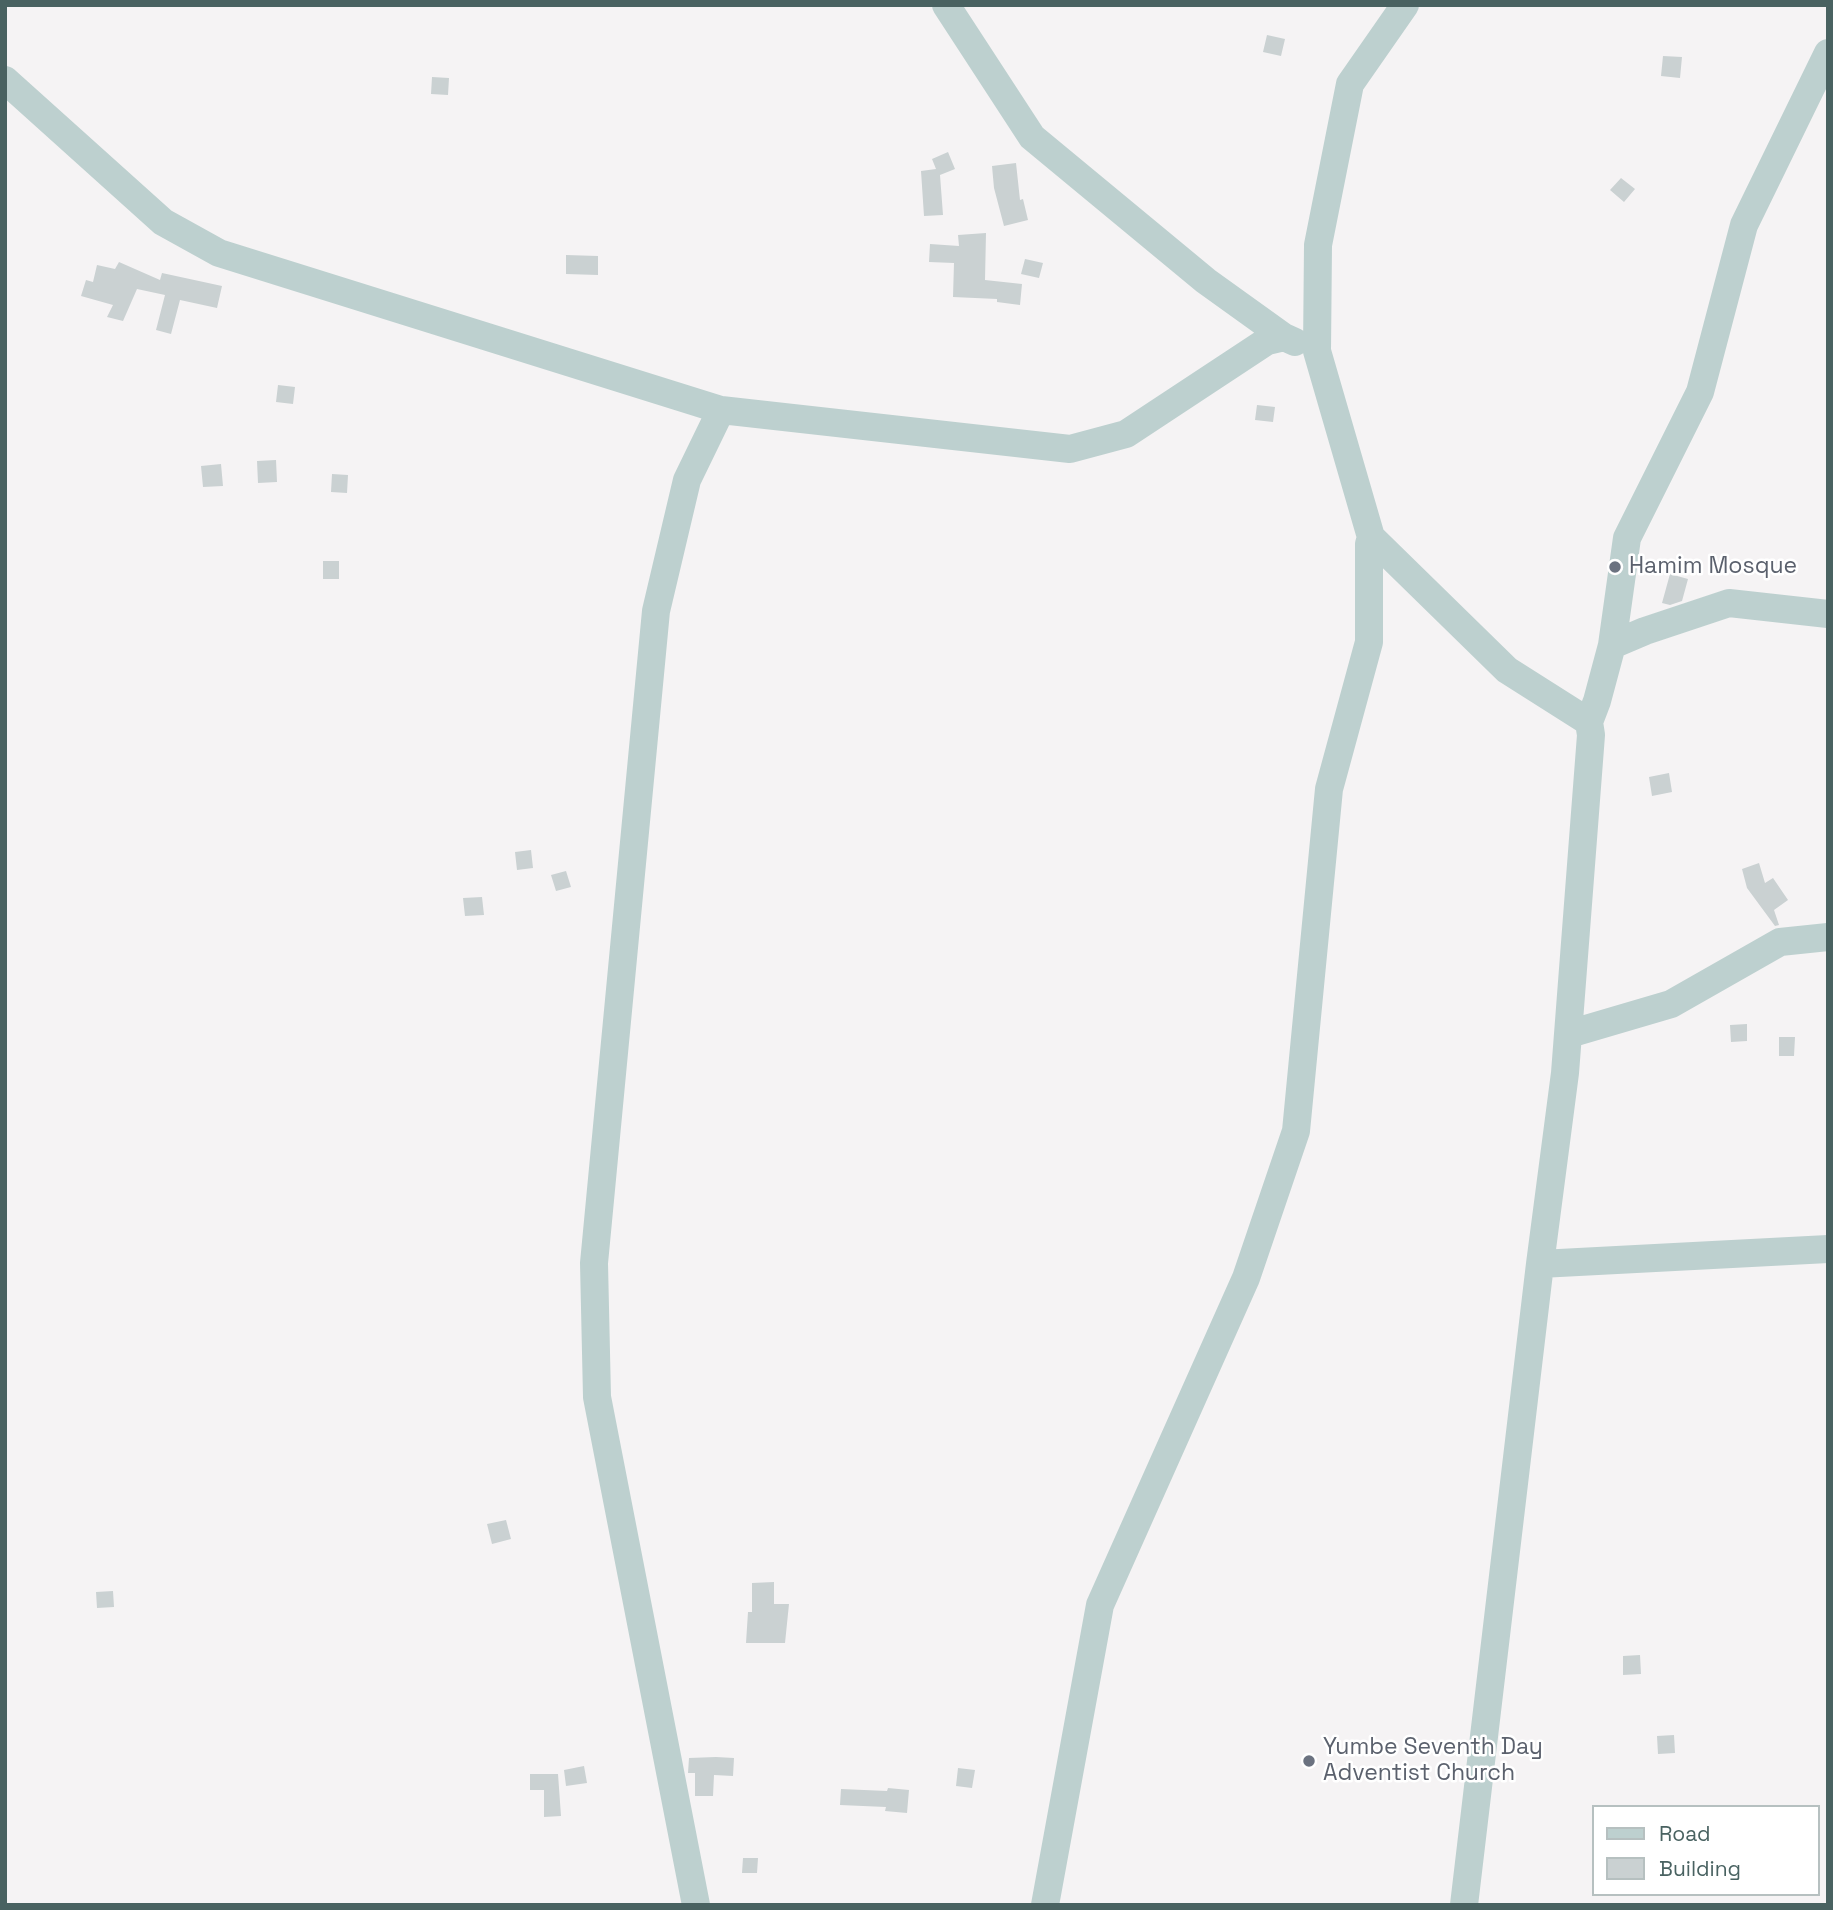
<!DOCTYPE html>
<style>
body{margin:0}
#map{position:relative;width:1833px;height:1910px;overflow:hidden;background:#f5f3f4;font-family:"Space Grotesk",sans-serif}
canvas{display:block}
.frame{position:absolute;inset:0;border:7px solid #496261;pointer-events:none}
.legend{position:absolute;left:1592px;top:1805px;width:228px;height:91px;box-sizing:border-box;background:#fff;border:2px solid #b6c0c0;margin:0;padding:9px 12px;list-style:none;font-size:21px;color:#496261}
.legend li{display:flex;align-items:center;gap:14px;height:35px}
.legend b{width:35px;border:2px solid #b6c0c0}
</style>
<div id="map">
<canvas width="1833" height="1910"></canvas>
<div class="frame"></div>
<ul class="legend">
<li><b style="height:9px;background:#bdd0cf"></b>Road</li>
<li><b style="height:19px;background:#cad1d2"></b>Building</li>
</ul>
</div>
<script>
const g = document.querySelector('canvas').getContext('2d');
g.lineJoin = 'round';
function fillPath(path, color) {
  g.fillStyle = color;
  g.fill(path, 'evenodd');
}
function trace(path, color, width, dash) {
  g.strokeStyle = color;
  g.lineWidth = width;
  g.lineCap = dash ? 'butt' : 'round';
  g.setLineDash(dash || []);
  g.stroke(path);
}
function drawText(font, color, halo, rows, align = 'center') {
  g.font = font + ' "Space Grotesk",sans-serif';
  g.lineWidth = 5;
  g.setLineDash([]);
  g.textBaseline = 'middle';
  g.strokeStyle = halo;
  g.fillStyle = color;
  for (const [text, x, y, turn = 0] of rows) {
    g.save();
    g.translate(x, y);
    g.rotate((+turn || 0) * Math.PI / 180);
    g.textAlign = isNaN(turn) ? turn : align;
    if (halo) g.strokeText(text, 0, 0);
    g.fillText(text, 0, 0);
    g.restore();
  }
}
fillPath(new Path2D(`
 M 1267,35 L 1285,39 L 1281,56 L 1263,52 Z
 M 1663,56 L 1682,57 L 1680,78 L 1661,76 Z
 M 432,77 L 449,78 L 448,95 L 431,94 Z
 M 948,152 L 955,169 L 940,175 L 943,215 L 924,216 L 921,171 L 936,169 L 932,159 Z
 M 1016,163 L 1020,200 L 1023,199 L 1028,220 L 1004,226 L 994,188 L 992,166 Z
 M 1621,178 L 1635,189 L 1624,202 L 1610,190 Z
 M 986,233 L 985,280 L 1022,284 L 1020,305 L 997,302 L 997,299 L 953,297 L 954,263 L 929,262 L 930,244 L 959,246 L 958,235 Z
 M 566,255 L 598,256 L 598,275 L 566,274 Z
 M 1025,259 L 1043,263 L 1039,278 L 1021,274 Z
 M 119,262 L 160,280 L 162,273 L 222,286 L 217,308 L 180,300 L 171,334 L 156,330 L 165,295 L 137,289 L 123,321 L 107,317 L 113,305 L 81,296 L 86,280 L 93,282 L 97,265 L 115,269 Z
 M 278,385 L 295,387 L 293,404 L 276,402 Z
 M 1257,405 L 1275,407 L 1273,422 L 1255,420 Z
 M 276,460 L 277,482 L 258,483 L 257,461 Z
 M 221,464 L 223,486 L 203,487 L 201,466 Z
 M 332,474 L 348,475 L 347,493 L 331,492 Z
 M 323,561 L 339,561 L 339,579 L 323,579 Z
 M 1670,574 L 1688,579 L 1682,601 L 1670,605 L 1662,603 Z
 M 1669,773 L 1672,792 L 1652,796 L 1649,777 Z
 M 531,850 L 533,868 L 517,870 L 515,852 Z
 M 1759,863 L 1765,883 L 1773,878 L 1788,900 L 1774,910 L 1779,925 L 1775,926 L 1747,888 L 1742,869 Z
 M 566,871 L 571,887 L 556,891 L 551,875 Z
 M 482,897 L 484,915 L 465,916 L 463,898 Z
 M 1747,1024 L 1747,1041 L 1731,1042 L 1730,1025 Z
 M 1779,1037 L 1795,1037 L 1794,1056 L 1779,1056 Z
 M 506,1520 L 511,1539 L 492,1544 L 487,1524 Z
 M 774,1582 L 774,1604 L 789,1604 L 785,1643 L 746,1643 L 748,1612 L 752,1612 L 752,1583 Z
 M 113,1591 L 114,1607 L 97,1608 L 96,1592 Z
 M 1640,1655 L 1641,1674 L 1623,1675 L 1623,1656 Z
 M 1674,1735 L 1675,1753 L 1658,1754 L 1657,1736 Z
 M 716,1757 L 734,1758 L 733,1776 L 714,1775 L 713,1796 L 695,1796 L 695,1773 L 688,1773 L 689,1758 Z
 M 584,1766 L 587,1783 L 566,1786 L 564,1770 Z
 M 958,1768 L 975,1770 L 972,1788 L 956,1786 Z
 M 530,1774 L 558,1774 L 561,1816 L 544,1817 L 544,1790 L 530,1790 Z
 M 888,1788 L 909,1790 L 907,1813 L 885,1811 L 886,1807 L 840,1805 L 841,1789 L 887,1791 Z
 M 743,1858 L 758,1858 L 757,1873 L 742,1873 Z`), '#cad1d2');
trace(new Path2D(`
 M 946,5 L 1032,137 L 1206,281 L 1284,337 L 1295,342
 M 1405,5 L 1350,84 L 1318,245 L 1317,351 L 1371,537 L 1507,670 L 1589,722
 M 5,80 L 163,222 L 219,253 L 721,410 L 1070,449 L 1126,434 L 1267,341 L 1284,337
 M 1612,645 L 1645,631 L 1729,603 L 1828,614
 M 1569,1034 L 1671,1004 L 1780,942 L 1828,937
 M 1540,1264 L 1828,1249
 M 696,1905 L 597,1397 L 594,1263 L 656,611 L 687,480 L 721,410
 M 1045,1905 L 1100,1605 L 1246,1278 L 1296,1131 L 1329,789 L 1369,642 L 1369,544 L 1371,537
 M 1464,1905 L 1540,1264 L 1565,1073 L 1591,735 L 1589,722 L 1597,701 L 1612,645 L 1627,538 L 1700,392 L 1744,225 L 1828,53`), '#bdd0cf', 28);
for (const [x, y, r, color] of [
 [1615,567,7,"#6b7280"],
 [1309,1761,7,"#6b7280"]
]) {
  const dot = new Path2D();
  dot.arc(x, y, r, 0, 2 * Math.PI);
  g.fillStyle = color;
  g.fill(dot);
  trace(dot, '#fff', 2.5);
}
drawText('23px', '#5b616d', '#fff', [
 ["Hamim Mosque",1629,567],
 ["Yumbe Seventh Day",1323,1748],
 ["Adventist Church",1323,1774]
], 'left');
</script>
